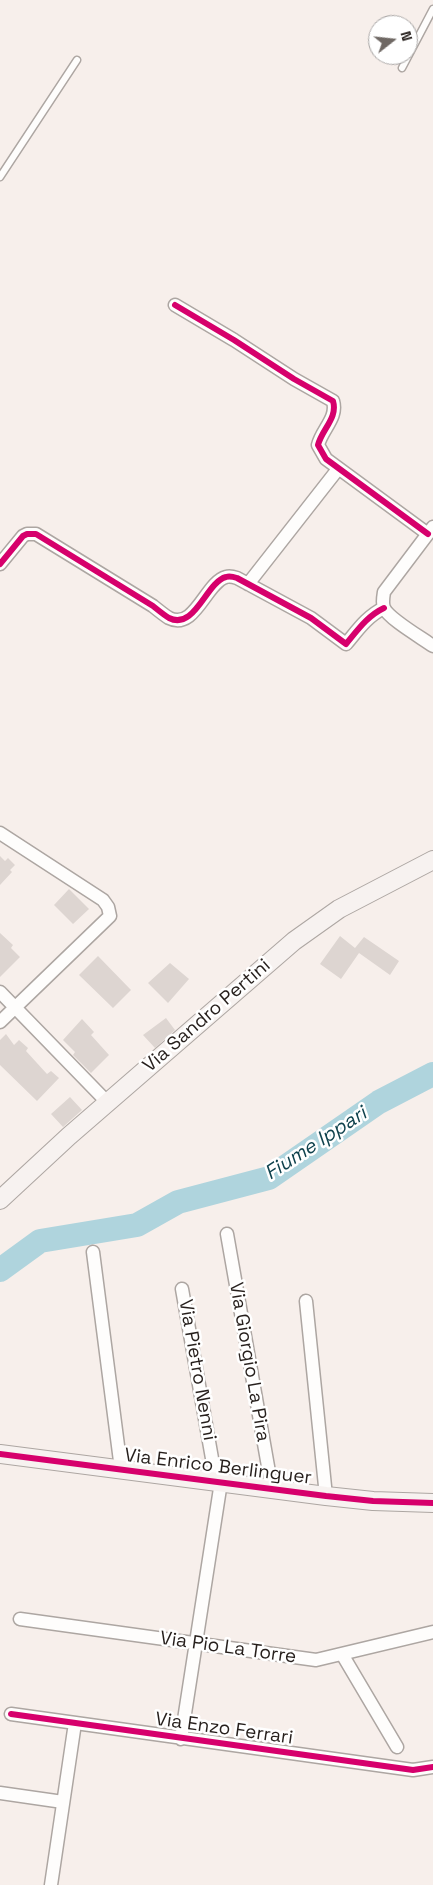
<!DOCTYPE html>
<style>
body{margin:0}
#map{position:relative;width:433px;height:1885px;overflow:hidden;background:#f7efeb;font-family:"Space Grotesk",sans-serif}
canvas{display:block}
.north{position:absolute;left:368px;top:15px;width:50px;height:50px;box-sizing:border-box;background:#fff;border:1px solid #a8a5a4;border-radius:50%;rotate:74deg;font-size:14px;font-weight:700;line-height:20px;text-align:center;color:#261f1c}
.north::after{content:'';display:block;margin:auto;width:18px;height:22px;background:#6f6864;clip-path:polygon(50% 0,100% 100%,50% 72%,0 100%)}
</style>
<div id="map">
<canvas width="433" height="1885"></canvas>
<div class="north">N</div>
</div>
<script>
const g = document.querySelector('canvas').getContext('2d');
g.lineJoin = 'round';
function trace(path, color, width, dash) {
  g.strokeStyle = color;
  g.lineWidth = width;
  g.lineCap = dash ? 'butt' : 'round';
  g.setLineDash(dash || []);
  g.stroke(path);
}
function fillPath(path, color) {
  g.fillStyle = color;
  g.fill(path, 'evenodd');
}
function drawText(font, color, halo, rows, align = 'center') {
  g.font = font + ' "Space Grotesk",sans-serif';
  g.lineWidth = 5;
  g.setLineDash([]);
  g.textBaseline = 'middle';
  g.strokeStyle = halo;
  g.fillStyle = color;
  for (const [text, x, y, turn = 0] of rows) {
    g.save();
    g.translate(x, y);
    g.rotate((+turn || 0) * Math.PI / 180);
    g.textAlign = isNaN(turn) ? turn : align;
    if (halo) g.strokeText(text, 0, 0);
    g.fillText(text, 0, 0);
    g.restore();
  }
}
trace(new Path2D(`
 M 0,1270 L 40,1241 L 137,1225 L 178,1202 L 269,1178 L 379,1102 L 433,1074`), '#afd4dd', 24);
fillPath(new Path2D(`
 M 0,856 L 5,861 L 8,858 L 15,865 L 10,870 L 12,872 L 0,885 Z
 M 69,889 L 89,909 L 73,924 L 54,905 Z
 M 0,933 L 13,945 L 11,948 L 20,957 L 0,977 Z
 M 340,936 L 355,948 L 364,937 L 399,961 L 390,975 L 359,953 L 341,979 L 320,964 Z
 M 98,956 L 131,990 L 113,1008 L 79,975 Z
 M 170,963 L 189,979 L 168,1003 L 148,983 Z
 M 166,1018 L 175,1030 L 155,1048 L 143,1035 Z
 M 82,1019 L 94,1032 L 91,1035 L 109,1055 L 91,1073 L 73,1055 L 75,1052 L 63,1040 Z
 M 6,1034 L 14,1045 L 19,1040 L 28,1048 L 26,1051 L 47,1074 L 51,1071 L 59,1078 L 37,1101 L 0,1065 L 0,1040 Z
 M 70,1097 L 82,1110 L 63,1127 L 51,1114 Z`), '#ddd5d1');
const lane = new Path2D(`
 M 402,68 L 433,9
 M 0,177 L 77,60`);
const street = new Path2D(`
 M 175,305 L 234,340 L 294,379 L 333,401 C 338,418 322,429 318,445 L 326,459 L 428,534
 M 433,527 L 384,592 C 383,598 382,603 384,608 C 389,619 422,638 433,646
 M 0,564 L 23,536 L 27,534 L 36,534 L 153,606 C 158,610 164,615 169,618 C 195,631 206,582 226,577 C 229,576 234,577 237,578 L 311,618 L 346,644 C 357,631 367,616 384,608
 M 248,584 L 338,469
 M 0,833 L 103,900 L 108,907 L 110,916 L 0,1022
 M 0,992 L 108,1103
 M 227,1234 L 272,1489
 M 93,1252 L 121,1469
 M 182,1289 L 216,1481
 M 306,1301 L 326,1496
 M 20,1619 L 316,1660 L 433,1632
 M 342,1654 L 397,1747
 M 11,1714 L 413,1770 L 433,1767
 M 181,1739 L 221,1482
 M 0,1793 L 63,1802
 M 51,1885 L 75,1723`);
const secondary = new Path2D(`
 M 0,1200 L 69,1136 L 294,941 L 339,909 L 433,860
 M 0,1454 L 326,1496 L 373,1501 L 433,1503`);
trace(lane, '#ada6a2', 9);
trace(street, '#ada6a2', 15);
trace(secondary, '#ada6a2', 20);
trace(lane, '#fefdfc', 6);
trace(street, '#fefdfc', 12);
trace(secondary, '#f7f2f0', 18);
trace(new Path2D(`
 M 175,305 L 234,340 L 294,379 L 333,401 C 338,418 322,429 318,445 L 326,459 L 428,534
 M 0,564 L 23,536 L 27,534 L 36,534 L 153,606 C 158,610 164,615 169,618 C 195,631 206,582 226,577 C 229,576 234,577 237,578 L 311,618 L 346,644 C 357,631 367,616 384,608
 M 0,1454 L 326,1496 L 373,1501 L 433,1503
 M 11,1714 L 413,1770 L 433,1767`), '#d6006c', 6);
drawText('19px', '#261f1c', '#fff', [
 ["Via Sandro Pertini",207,1016,-41],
 ["Via Giorgio La Pira",249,1362,80],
 ["Via Pietro Nenni",197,1370,80],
 ["Via Enrico Berlinguer",218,1467,7],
 ["Via Pio La Torre",228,1648,8],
 ["Via Enzo Ferrari",224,1729,8]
]);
drawText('italic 20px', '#0f424d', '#fff', [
 ["Fiume Ippari",316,1144,-33]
]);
</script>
